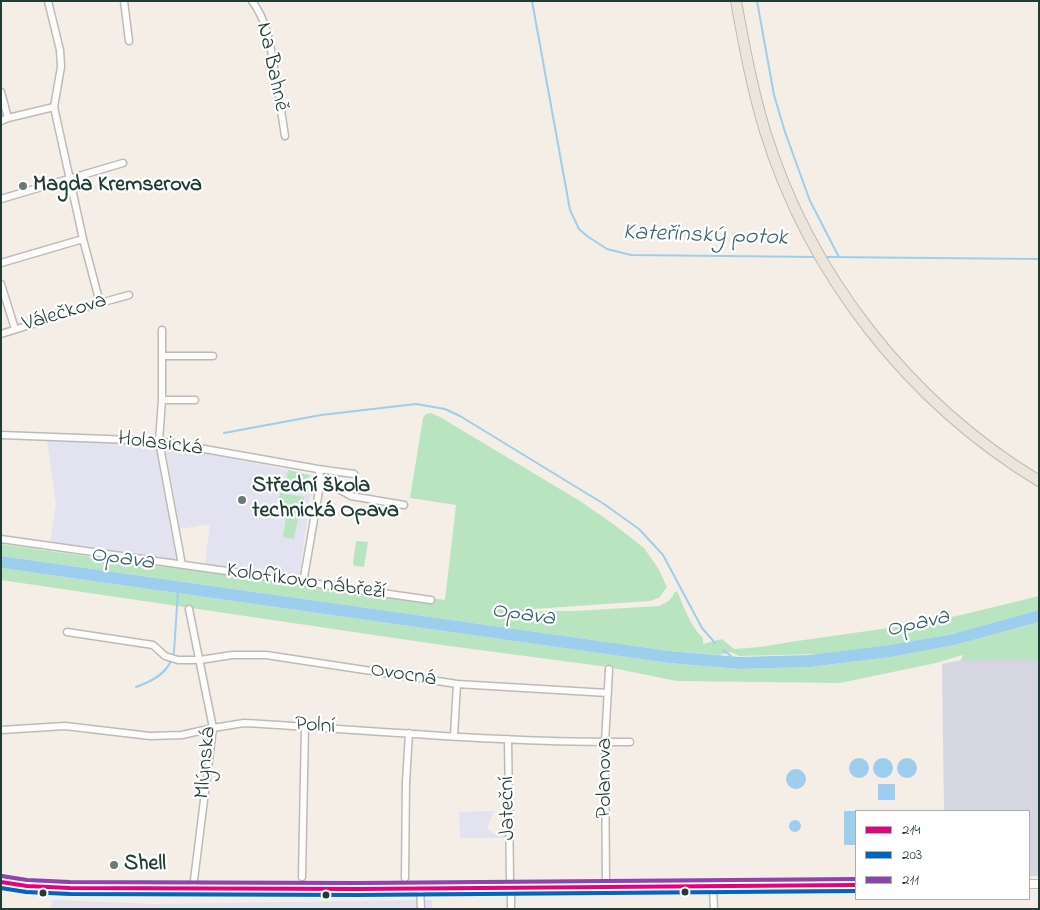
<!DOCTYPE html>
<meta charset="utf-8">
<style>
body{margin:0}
#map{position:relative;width:1040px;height:910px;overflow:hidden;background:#f4eee7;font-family:"Indie Flower",sans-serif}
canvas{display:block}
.frame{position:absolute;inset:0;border:2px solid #1f3d34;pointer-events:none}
.legend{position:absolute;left:855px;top:810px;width:175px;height:90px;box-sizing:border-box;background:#fff;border:1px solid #a5b1ae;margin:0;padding:6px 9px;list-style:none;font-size:15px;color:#1f3d34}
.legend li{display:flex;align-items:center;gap:10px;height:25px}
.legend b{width:25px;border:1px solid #a5b1ae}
</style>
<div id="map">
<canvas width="1040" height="910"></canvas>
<div class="frame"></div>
<ul class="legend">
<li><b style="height:6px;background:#e5007d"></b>214</li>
<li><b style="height:6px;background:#0065bd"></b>203</li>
<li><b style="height:6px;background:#8e44ad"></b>211</li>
</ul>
</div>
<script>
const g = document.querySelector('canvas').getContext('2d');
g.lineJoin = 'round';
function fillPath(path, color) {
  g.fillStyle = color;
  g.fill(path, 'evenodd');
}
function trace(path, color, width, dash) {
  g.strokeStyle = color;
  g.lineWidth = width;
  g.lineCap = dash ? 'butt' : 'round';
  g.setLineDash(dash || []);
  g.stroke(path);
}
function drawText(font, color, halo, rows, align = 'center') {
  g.font = font + ' "Indie Flower",sans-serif';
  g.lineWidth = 4.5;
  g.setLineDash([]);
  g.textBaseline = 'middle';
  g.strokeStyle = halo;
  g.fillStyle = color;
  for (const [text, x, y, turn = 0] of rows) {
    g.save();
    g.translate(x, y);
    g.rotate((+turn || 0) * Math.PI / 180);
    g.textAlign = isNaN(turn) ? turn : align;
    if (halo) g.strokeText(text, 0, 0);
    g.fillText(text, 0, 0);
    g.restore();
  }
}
fillPath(new Path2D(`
 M 47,441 L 156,444 L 176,560 L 50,542 L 56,504 Z
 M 165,445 L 313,475 L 299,578 L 205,564 L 210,524 L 180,529 Z
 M 494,811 L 487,828 L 494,834 L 505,834 L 505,838 L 460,838 L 459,812 Z
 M 52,900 L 156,904 L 432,900 L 432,909 L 51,909 Z`), '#e2e2f1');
fillPath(new Path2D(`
 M 961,660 L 1039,660 L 1039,876 L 1029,876 L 1029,811 L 944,811 L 942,664 Z`), '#d6d6e2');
fillPath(new Path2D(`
 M 431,413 L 440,417 L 580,501 L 612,523 L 644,548 L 658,568 L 667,587 L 659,598 L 650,601 L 533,609 L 534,610 L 538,611 L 575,611 L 659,606 C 665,603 672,600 674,593 L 677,591 C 684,607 690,626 703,638 L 703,644 L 722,639 L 734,649 L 760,647 L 797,641 L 910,625 L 961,615 L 1039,596 L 1039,610 L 960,632 L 899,644 L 822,654 L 739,656 L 731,652 L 720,655 L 670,651 L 1,556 L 1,544 L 147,565 L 301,580 L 445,600 L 456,505 L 410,498 L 423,418 L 426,414 Z
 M 288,470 L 309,475 L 307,493 L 285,489 Z
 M 280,493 L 304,497 L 300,519 L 276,514 Z
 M 286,517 L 298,519 L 294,539 L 283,537 Z
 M 356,541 L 368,542 L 364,567 L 354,566 L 353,563 Z
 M 1,568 L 669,663 L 739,669 L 810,667 L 891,657 L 955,645 L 1039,622 L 1039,660 L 961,660 L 963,655 L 936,663 L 840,683 L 676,681 L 608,667 L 442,645 L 1,580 Z`), '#b8e5c0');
fillPath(new Path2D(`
 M 1,556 L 670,651 L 740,657 L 809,655 L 890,645 L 952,634 L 1039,610 L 1039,622 L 955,645 L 891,657 L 810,667 L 739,669 L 669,663 L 1,568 Z
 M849 768a10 10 0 1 1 20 0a10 10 0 1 1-20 0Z
 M897 768a10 10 0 1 1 20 0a10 10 0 1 1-20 0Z
 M873 768a10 10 0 1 1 20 0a10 10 0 1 1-20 0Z
 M786 779a10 10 0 1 1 20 0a10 10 0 1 1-20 0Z
 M 878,784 L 895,784 L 895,800 L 878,800 Z
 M 844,811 L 886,811 L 856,811 L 856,845 L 844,845 Z
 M789 826a6 6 0 1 1 12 0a6 6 0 1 1-12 0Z`), '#9eceee');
trace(new Path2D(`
 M 532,1 L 570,210 L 579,229 L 587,236 L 607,249 L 631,255 L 817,257
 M 757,1 L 774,95 L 785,132 L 810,201 L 839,257
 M 826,257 L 1039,259
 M 224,433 L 321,415 L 416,404 L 445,409 L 460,416 L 604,504 L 639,529 L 663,555 L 702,628 L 715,643
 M 723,650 L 731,656
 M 172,656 L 174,652 L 178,591
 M 136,687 C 150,682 165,675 171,661`), '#9eceee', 2);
const minor = new Path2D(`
 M 48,1 L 60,50 L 61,67 L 54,107 L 83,239 L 100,303
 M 124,1 L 129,41
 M 252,1 C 269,23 271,52 276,78 C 279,97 282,117 285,136
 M 1,92 L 8,118
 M 1,121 L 8,118 L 54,107
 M 1,199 L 123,163
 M 1,263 L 83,239
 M 1,284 L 15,329
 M 162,330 L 162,400 L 159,441 L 182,565
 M 1,334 L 100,303 L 129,295
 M 162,356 L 213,356
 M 162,400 L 195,400
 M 1,435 L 159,441 L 318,469 L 354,474
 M 321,479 L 351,496 L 404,505
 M 1,539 L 431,600
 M 303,583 L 321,479 L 318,469
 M 189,609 L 213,728 L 193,888
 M 67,632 L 153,645 L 165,656 L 178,660 L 200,660 L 232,655 L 266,655 L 457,684 L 608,693
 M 1,730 L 65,726 L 150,736 L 182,735 L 213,728 L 244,723 C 373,730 502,743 630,742
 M 454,736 L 457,684
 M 508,739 L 510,878
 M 302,877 L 305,726
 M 405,878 L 406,782 L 409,733
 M 713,886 L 714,909
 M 511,887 L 511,909
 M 606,887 L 605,743 L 609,669
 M 420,888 L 421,909`);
const tertiary = new Path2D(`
 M 1,882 C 24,887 47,887 70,888 L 357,889 L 856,885
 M 1029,884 L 1039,884`);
const primary = new Path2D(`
 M 736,1 C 744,45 752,88 765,131 C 810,276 909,402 1039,481`);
trace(minor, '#bcbbb7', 9);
trace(tertiary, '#bcbbb7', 10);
trace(primary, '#bcbbb7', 12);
trace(minor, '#fdfcfb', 6);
trace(tertiary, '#fdfcfb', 8);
trace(primary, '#ece5da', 10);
trace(new Path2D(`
 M 1,882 L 27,886 L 70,888 L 357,889 L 856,885`), '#e5007d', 4);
trace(new Path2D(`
 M 1,888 L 26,892 L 70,894 L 357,895 L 856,891`), '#0065bd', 4);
trace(new Path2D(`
 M 2,876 L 27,880 L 70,882 L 357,883 L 856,879`), '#8e44ad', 4);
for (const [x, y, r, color] of [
 [23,186,5,"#6a7b73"],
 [242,500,5,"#6a7b73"],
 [114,865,5,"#6a7b73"],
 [685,892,4.5,"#1f3d34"],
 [43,893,4.5,"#1f3d34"],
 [326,895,4.5,"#1f3d34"]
]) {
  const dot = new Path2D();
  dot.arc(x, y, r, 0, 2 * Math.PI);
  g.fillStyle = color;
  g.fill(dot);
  trace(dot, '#fff', 2);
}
drawText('22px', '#1f3d34', '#fff', [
 ["Na Bahně",271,67,78],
 ["Válečkova",65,314,-17],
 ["Holasická",160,445,7],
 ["Kolofíkovo nábřeží",306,583,8],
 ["Ovocná",403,676,9],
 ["Polní",315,727,4],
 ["Mlýnská",207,763,-85],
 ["Polanova",606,778,-90],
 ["Jateční",509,808,-91]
]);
drawText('bold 22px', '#1f3d34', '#fff', [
 ["Magda Kremserova",33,186],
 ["Střední škola",252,487],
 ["technická Opava",252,512],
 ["Shell",124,865]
], 'left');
drawText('italic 24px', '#3a646d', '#fff', [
 ["Kateřinský potok",705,237,2],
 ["Opava",122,560,8],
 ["Opava",523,616,8],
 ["Opava",918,625,-13]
]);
</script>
